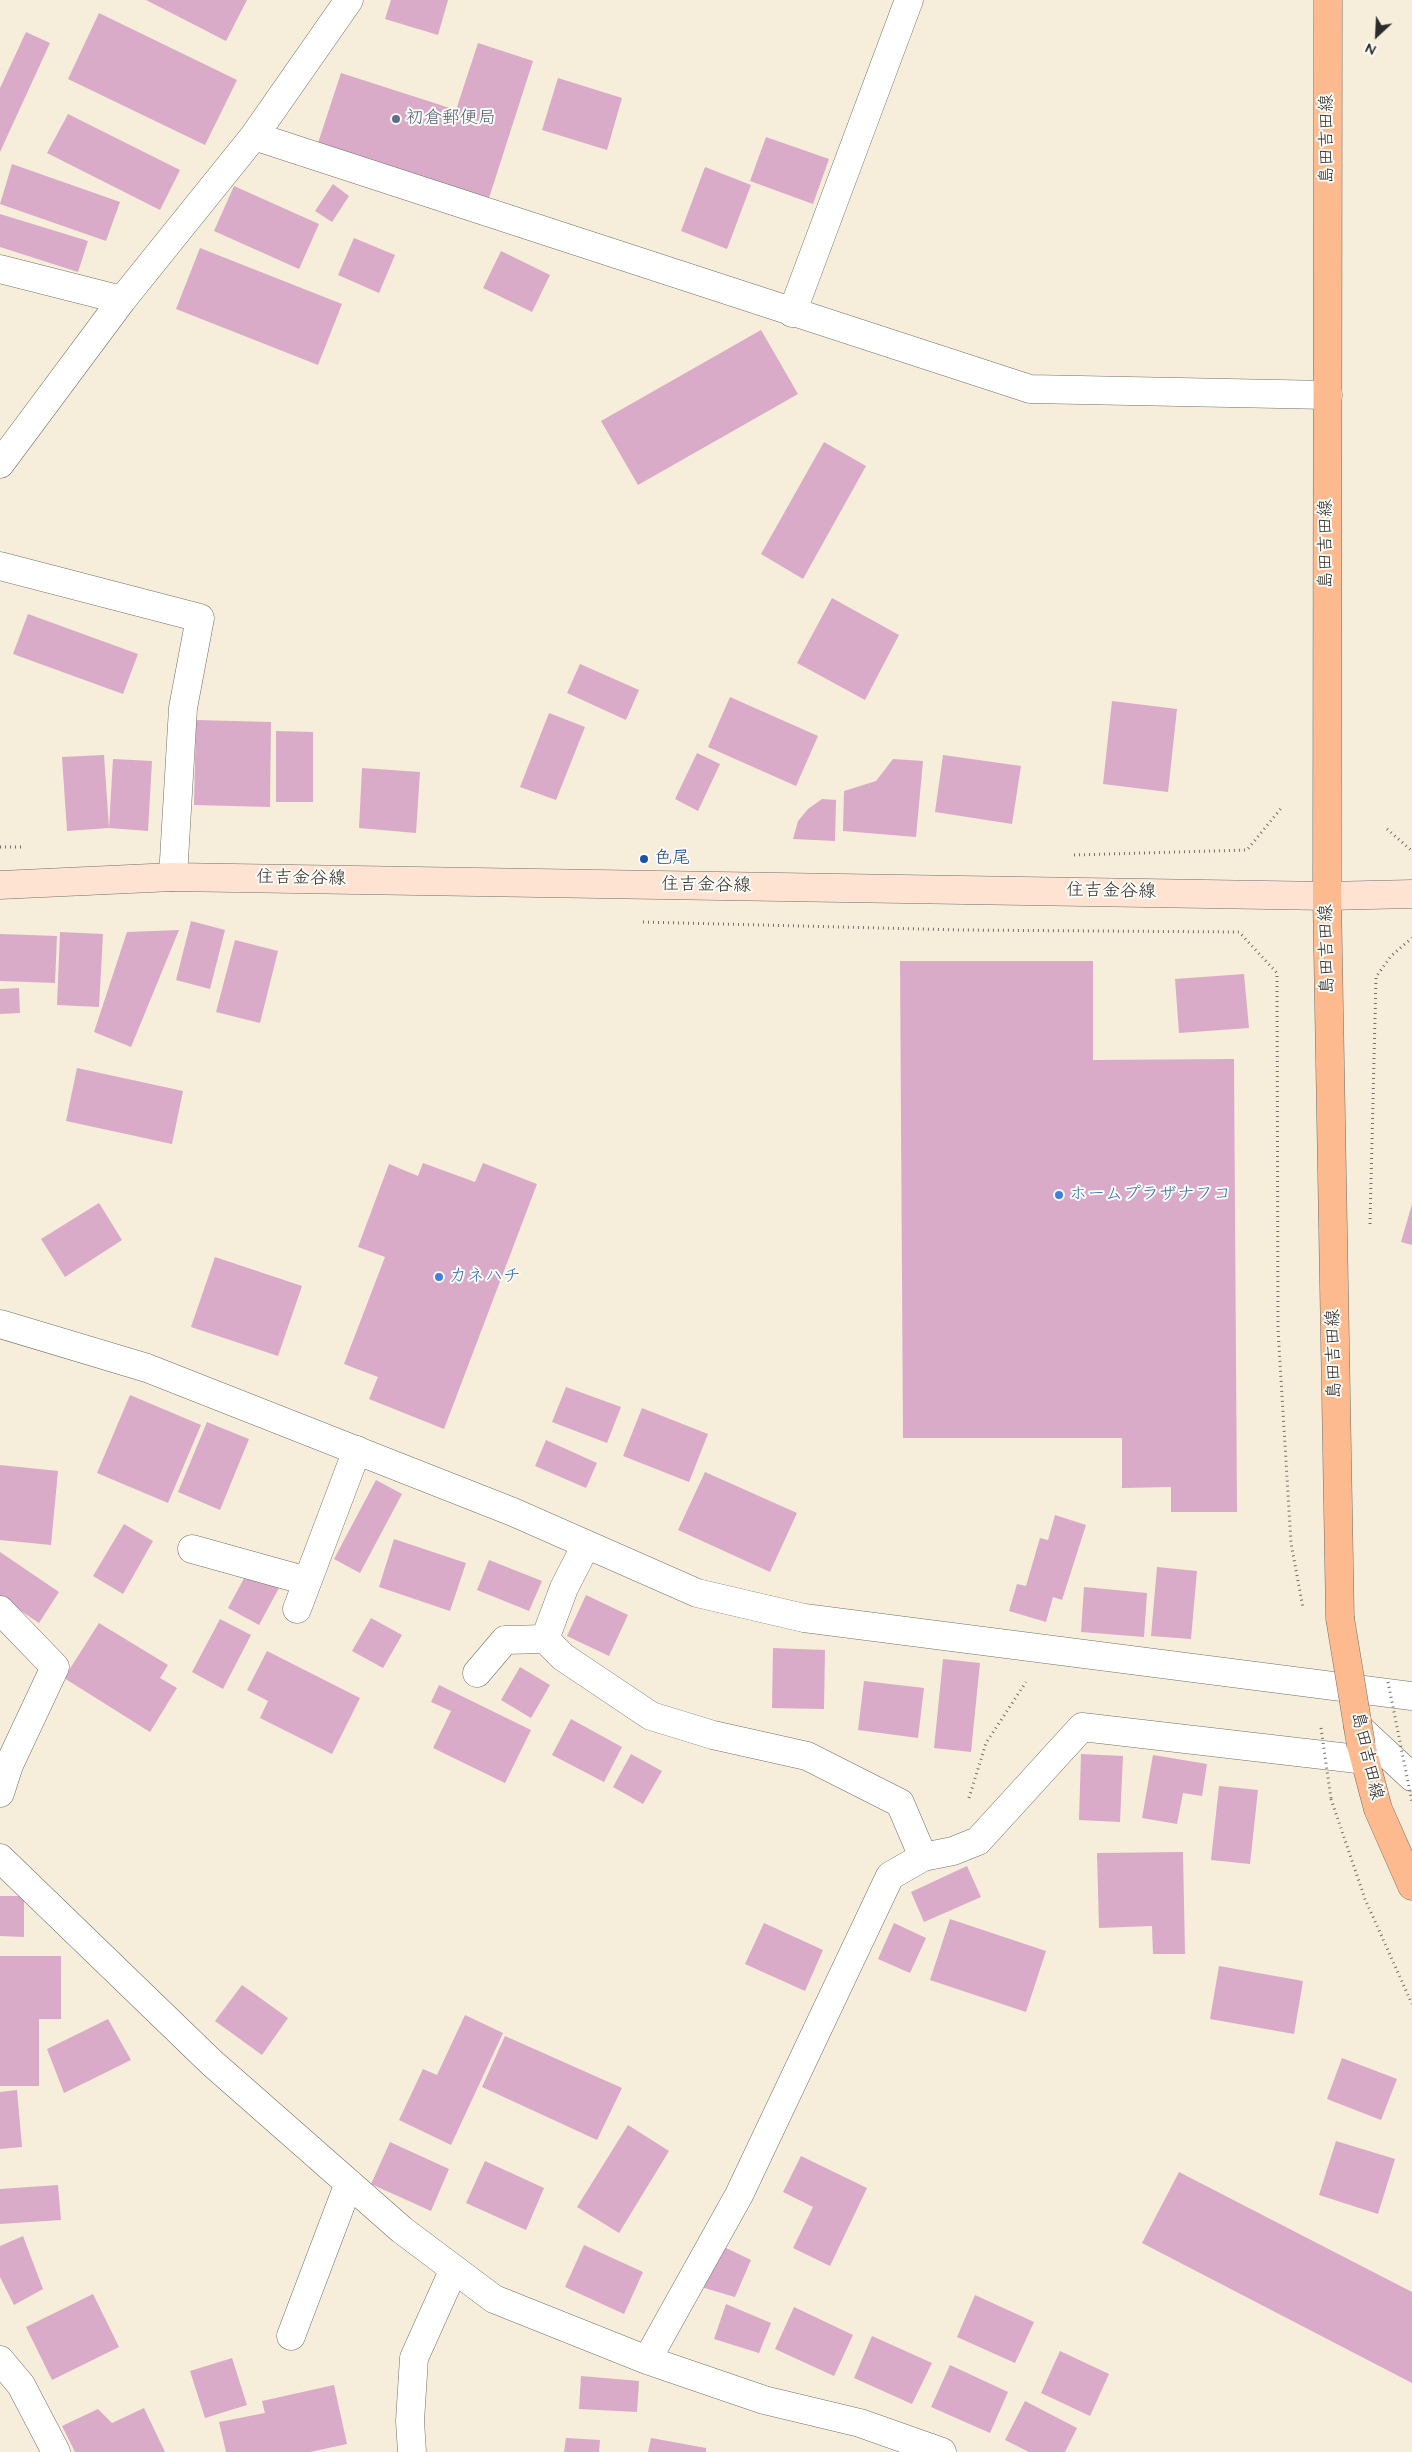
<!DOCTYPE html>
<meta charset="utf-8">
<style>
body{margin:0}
#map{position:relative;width:1412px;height:2452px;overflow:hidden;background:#f7eddb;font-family:"Architects Daughter",sans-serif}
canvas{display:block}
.north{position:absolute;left:1352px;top:10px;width:50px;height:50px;-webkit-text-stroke:4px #fdfcf7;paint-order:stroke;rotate:205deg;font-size:14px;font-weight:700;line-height:20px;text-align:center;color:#2b2b2b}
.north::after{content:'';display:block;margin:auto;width:18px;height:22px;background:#2b2b2b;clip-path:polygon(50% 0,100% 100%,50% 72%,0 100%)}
</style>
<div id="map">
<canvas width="1412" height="2452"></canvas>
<div class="north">N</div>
</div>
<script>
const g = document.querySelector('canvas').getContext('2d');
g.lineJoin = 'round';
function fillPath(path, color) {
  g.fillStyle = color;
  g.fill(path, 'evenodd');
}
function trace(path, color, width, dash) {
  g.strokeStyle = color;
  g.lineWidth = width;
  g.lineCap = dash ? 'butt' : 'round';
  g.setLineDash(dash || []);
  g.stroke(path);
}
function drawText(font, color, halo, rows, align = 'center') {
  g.font = font + ' "Architects Daughter","Klee One",sans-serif';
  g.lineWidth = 4;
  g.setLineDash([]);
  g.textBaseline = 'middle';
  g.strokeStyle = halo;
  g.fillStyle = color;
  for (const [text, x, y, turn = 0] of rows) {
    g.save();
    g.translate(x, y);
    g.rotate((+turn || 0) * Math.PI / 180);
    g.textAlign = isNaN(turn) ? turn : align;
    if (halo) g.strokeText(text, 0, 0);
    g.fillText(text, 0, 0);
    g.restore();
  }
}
fillPath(new Path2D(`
 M 146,0 L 247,0 L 226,41 Z
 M 391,0 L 448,0 L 438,35 L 385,19 Z
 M 99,13 L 237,80 L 205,145 L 68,79 Z
 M 26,32 L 50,43 L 0,152 L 0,88 Z
 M 478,43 L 533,61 L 489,198 L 318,143 L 341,73 L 456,110 Z
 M 558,78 L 622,98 L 607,150 L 542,130 Z
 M 68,114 L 180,170 L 160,210 L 47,153 Z
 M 766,137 L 829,159 L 813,204 L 750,181 Z
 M 12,164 L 120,202 L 106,241 L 0,204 Z
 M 705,167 L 751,185 L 727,249 L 681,231 Z
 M 333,184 L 349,196 L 332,222 L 315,211 Z
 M 234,186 L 319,224 L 299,269 L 214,231 Z
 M 0,214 L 88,241 L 78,272 L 0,247 Z
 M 354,238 L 395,255 L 379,293 L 338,275 Z
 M 200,248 L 342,304 L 318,365 L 176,309 Z
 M 501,251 L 550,275 L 532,312 L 483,288 Z
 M 761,330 L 798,394 L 638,485 L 601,421 Z
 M 824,442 L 866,466 L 803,579 L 761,554 Z
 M 832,598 L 899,635 L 865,700 L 797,663 Z
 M 28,614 L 138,654 L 123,694 L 13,654 Z
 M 580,664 L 639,690 L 626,720 L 567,693 Z
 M 730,697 L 818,736 L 796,786 L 708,747 Z
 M 1112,701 L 1177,709 L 1168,792 L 1103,784 Z
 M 549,713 L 585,727 L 556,800 L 520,787 Z
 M 196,720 L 271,722 L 270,807 L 194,805 Z
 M 276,731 L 313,732 L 313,802 L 276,802 Z
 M 697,753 L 720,764 L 698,811 L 675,799 Z
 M 104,755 L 109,828 L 67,831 L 62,757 Z
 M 943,755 L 1021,766 L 1012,824 L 935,812 Z
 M 113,759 L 152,761 L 148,831 L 109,828 Z
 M 893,759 L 923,761 L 916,837 L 843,831 L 844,791 L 876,781 Z
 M 362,768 L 420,772 L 416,833 L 359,828 Z
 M 822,799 L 836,800 L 835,841 L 793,839 L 798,821 L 808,809 Z
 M 191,921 L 225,930 L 210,989 L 176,980 Z
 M 179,930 L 131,1047 L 94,1032 L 127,932 Z
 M 60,932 L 103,934 L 99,1007 L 57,1005 Z
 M 0,934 L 57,936 L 55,983 L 0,981 Z
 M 235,940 L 278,951 L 260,1023 L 216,1012 Z
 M 900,961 L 1093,961 L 1093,1060 L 1234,1059 L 1237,1512 L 1171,1512 L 1171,1487 L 1122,1488 L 1122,1438 L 903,1438 Z
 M 1244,974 L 1249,1028 L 1179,1033 L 1175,979 Z
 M 19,988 L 20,1013 L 0,1014 L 0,989 Z
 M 77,1068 L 183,1091 L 172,1144 L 66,1121 Z
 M 423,1163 L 475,1182 L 483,1163 L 537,1184 L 444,1429 L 369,1399 L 378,1377 L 344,1364 L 385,1257 L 358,1247 L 389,1164 L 418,1176 Z
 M 99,1203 L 122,1240 L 65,1277 L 41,1239 Z
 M 1412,1204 L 1412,1245 L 1401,1242 Z
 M 215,1257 L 302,1286 L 278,1356 L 191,1327 Z
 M 566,1387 L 621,1407 L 607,1443 L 552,1422 Z
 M 130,1395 L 201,1425 L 168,1503 L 97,1473 Z
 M 642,1408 L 708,1434 L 689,1482 L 623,1456 Z
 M 207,1422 L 249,1439 L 220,1510 L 178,1492 Z
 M 546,1440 L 597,1463 L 586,1488 L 535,1466 Z
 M 0,1465 L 58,1471 L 51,1545 L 0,1540 Z
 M 705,1472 L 797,1513 L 770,1572 L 678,1530 Z
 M 376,1480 L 402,1494 L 360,1573 L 334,1559 Z
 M 1055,1515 L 1086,1525 L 1062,1600 L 1053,1597 L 1046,1622 L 1009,1611 L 1017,1584 L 1026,1586 L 1040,1538 L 1048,1540 Z
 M 124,1524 L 153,1541 L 123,1594 L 93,1576 Z
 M 394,1539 L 466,1563 L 450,1611 L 379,1587 Z
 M 0,1552 L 59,1592 L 39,1623 L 0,1597 Z
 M 489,1560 L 542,1581 L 529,1611 L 477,1590 Z
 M 1157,1567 L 1197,1571 L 1191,1639 L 1151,1636 Z
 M 248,1571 L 279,1588 L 259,1625 L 228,1608 Z
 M 1084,1587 L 1147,1593 L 1144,1637 L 1081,1632 Z
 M 586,1595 L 628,1615 L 609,1656 L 567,1636 Z
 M 371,1618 L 402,1635 L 383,1668 L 352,1651 Z
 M 220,1619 L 251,1635 L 223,1689 L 192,1672 Z
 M 99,1623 L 168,1665 L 160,1678 L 177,1688 L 150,1732 L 64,1678 Z
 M 773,1648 L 825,1650 L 824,1709 L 772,1708 Z
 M 267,1651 L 360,1698 L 332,1754 L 260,1718 L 268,1701 L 247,1690 Z
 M 943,1659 L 980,1663 L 971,1752 L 934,1748 Z
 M 520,1667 L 550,1685 L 531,1718 L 501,1700 Z
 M 864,1681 L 924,1688 L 918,1738 L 858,1730 Z
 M 439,1685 L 531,1730 L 505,1783 L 433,1748 L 451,1711 L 431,1702 Z
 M 571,1719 L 622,1747 L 604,1782 L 552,1755 Z
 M 631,1754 L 662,1771 L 643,1804 L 613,1787 Z
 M 1081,1754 L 1123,1756 L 1120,1822 L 1079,1820 Z
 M 1153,1755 L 1207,1764 L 1202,1796 L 1183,1793 L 1177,1824 L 1142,1818 Z
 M 1219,1786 L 1258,1790 L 1250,1864 L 1211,1860 Z
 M 1183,1852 L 1185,1954 L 1153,1954 L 1152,1926 L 1099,1928 L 1097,1853 Z
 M 967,1866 L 981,1897 L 924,1922 L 911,1892 Z
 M 0,1896 L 24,1896 L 24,1937 L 0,1936 Z
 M 950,1919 L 1046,1951 L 1026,2012 L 930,1980 Z
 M 764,1923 L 823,1950 L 805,1991 L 745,1964 Z
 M 894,1923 L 926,1938 L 910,1973 L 878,1959 Z
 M 0,1956 L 61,1956 L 61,2019 L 39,2019 L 39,2086 L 0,2086 Z
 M 1219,1966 L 1303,1981 L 1294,2034 L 1210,2019 Z
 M 242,1985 L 288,2018 L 262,2055 L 215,2021 Z
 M 465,2015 L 503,2033 L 451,2145 L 399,2120 L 423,2069 L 437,2075 Z
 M 108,2019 L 131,2060 L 64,2093 L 47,2049 Z
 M 505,2036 L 622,2088 L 597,2140 L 482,2087 Z
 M 1342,2058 L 1397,2079 L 1381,2120 L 1327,2099 Z
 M 17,2090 L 22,2147 L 0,2149 L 0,2092 Z
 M 628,2125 L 669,2151 L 619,2233 L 577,2207 Z
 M 1336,2141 L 1395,2159 L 1378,2214 L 1319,2195 Z
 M 390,2142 L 449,2169 L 431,2211 L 371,2184 Z
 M 801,2156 L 867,2188 L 830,2266 L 793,2248 L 813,2207 L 783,2192 Z
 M 485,2161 L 544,2188 L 526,2230 L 466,2203 Z
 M 1179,2172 L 1412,2292 L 1412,2383 L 1142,2243 Z
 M 58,2185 L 61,2220 L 0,2224 L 0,2189 Z
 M 23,2236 L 43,2289 L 14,2305 L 0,2277 L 0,2246 Z
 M 584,2245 L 643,2272 L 624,2314 L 565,2287 Z
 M 720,2245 L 751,2260 L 735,2297 L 701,2287 Z
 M 93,2294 L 119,2347 L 52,2380 L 26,2327 Z
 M 975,2295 L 1034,2322 L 1015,2363 L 957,2337 Z
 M 726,2304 L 771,2323 L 759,2353 L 714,2339 Z
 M 794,2307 L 853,2335 L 834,2376 L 775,2349 Z
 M 872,2336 L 932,2363 L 912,2404 L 854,2378 Z
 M 1060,2351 L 1109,2374 L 1090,2416 L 1041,2393 Z
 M 232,2358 L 247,2405 L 205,2418 L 190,2371 Z
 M 950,2365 L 1008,2392 L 990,2433 L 931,2407 Z
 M 581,2376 L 639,2381 L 637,2412 L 579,2409 Z
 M 334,2385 L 347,2444 L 310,2452 L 226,2452 L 219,2422 L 265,2413 L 262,2401 Z
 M 1025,2401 L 1077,2428 L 1065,2452 L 1029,2452 L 1005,2440 Z
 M 144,2408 L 165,2452 L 75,2452 L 62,2426 L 98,2409 L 112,2423 Z
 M 566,2438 L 600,2440 L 599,2452 L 564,2452 Z
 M 651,2438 L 706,2448 L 706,2452 L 648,2452 Z`), '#d9abc9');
const minor = new Path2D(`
 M 254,136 L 1030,389 L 1328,395
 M 0,269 L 122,300
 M 792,313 L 909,0
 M 0,464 L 122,300 L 254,136 L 349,0
 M 0,566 L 200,618 L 183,708 L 173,877
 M 586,1545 L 564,1588 L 545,1639 L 563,1657 L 651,1716 L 713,1735 L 807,1756 L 900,1803 L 923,1857
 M 192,1549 L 307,1581
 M 297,1609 L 357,1450
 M 0,1610 L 55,1667 L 9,1765 L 0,1793
 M 477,1673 L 505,1640 L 545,1639
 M 1358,1727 L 1412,1777
 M 0,1858 L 211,2062 L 402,2230 L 494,2299 L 647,2360 L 764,2400 L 860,2423 L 942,2452
 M 291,2336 L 349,2183
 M 0,2360 L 21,2385 L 56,2452
 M 647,2360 L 739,2195 L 890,1876 L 923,1857 L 953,1851 L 978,1841 L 1082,1727 L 1366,1760
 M 412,2452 L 410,2421 L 414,2358 L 454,2269`);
const tertiary = new Path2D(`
 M 0,1324 L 147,1368 L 513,1512 L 697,1593 L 804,1618 L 1412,1696`);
const secondary = new Path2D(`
 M 0,885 L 173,877 L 1327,896 L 1412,894`);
const primary = new Path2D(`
 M 1328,0 L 1327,896 L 1340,1618
 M 1361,1745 L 1378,1809 L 1412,1886`);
trace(minor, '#726f69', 29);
trace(tertiary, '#726f69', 29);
trace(secondary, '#726f69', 29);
trace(primary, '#726f69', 29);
trace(new Path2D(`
 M 1387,829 L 1412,851
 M 0,847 L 21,847
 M 1074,855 L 1247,850 L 1283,806
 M 643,922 L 961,930 L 1239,932 L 1277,973 L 1278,1330 L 1291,1543 L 1303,1608
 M 1370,1224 L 1376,977 L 1391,956 L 1412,938
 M 969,1798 L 986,1743 L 1026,1682
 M 1331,1799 L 1365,1899 L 1412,2004`), '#726f69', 3, [1, 4]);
trace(minor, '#fff', 28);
trace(tertiary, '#fff', 28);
trace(secondary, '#fee3d2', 28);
trace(primary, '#fcba8e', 28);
const primaryBridge = new Path2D(`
 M 1340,1618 L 1361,1745`);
trace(primaryBridge, '#726f69', 29, []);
trace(new Path2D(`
 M 1388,1682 L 1412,1802
 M 1321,1728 L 1331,1799`), '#726f69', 3, [1, 4]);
trace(primaryBridge, '#fcba8e', 28);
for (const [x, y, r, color] of [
 [396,119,5,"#5c6f8a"],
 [644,859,5,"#1a4fb4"],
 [1059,1195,5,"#3f7fe0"],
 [439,1277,5,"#3f7fe0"]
]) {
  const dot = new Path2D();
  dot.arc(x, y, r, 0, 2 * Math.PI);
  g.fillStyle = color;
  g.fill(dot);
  trace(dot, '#fdfcf7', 2);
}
drawText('18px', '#4e5e75', '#fdfcf7', [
 ["初倉郵便局",406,119]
], 'left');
drawText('18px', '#2b2b2b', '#fdfcf7', [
 ["島田吉田線",1328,139,-90],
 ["島田吉田線",1327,544,-90],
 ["住吉金谷線",301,879,1],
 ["住吉金谷線",706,886,1],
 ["住吉金谷線",1111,892,1],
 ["島田吉田線",1328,949,-91],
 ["島田吉田線",1335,1354,-91],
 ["島田吉田線",1366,1756,77]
]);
drawText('18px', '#164399', '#fdfcf7', [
 ["色尾",654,859]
], 'left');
drawText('18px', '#366cbe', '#fdfcf7', [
 ["ホームプラザナフコ",1069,1195],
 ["カネハチ",449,1277]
], 'left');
</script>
